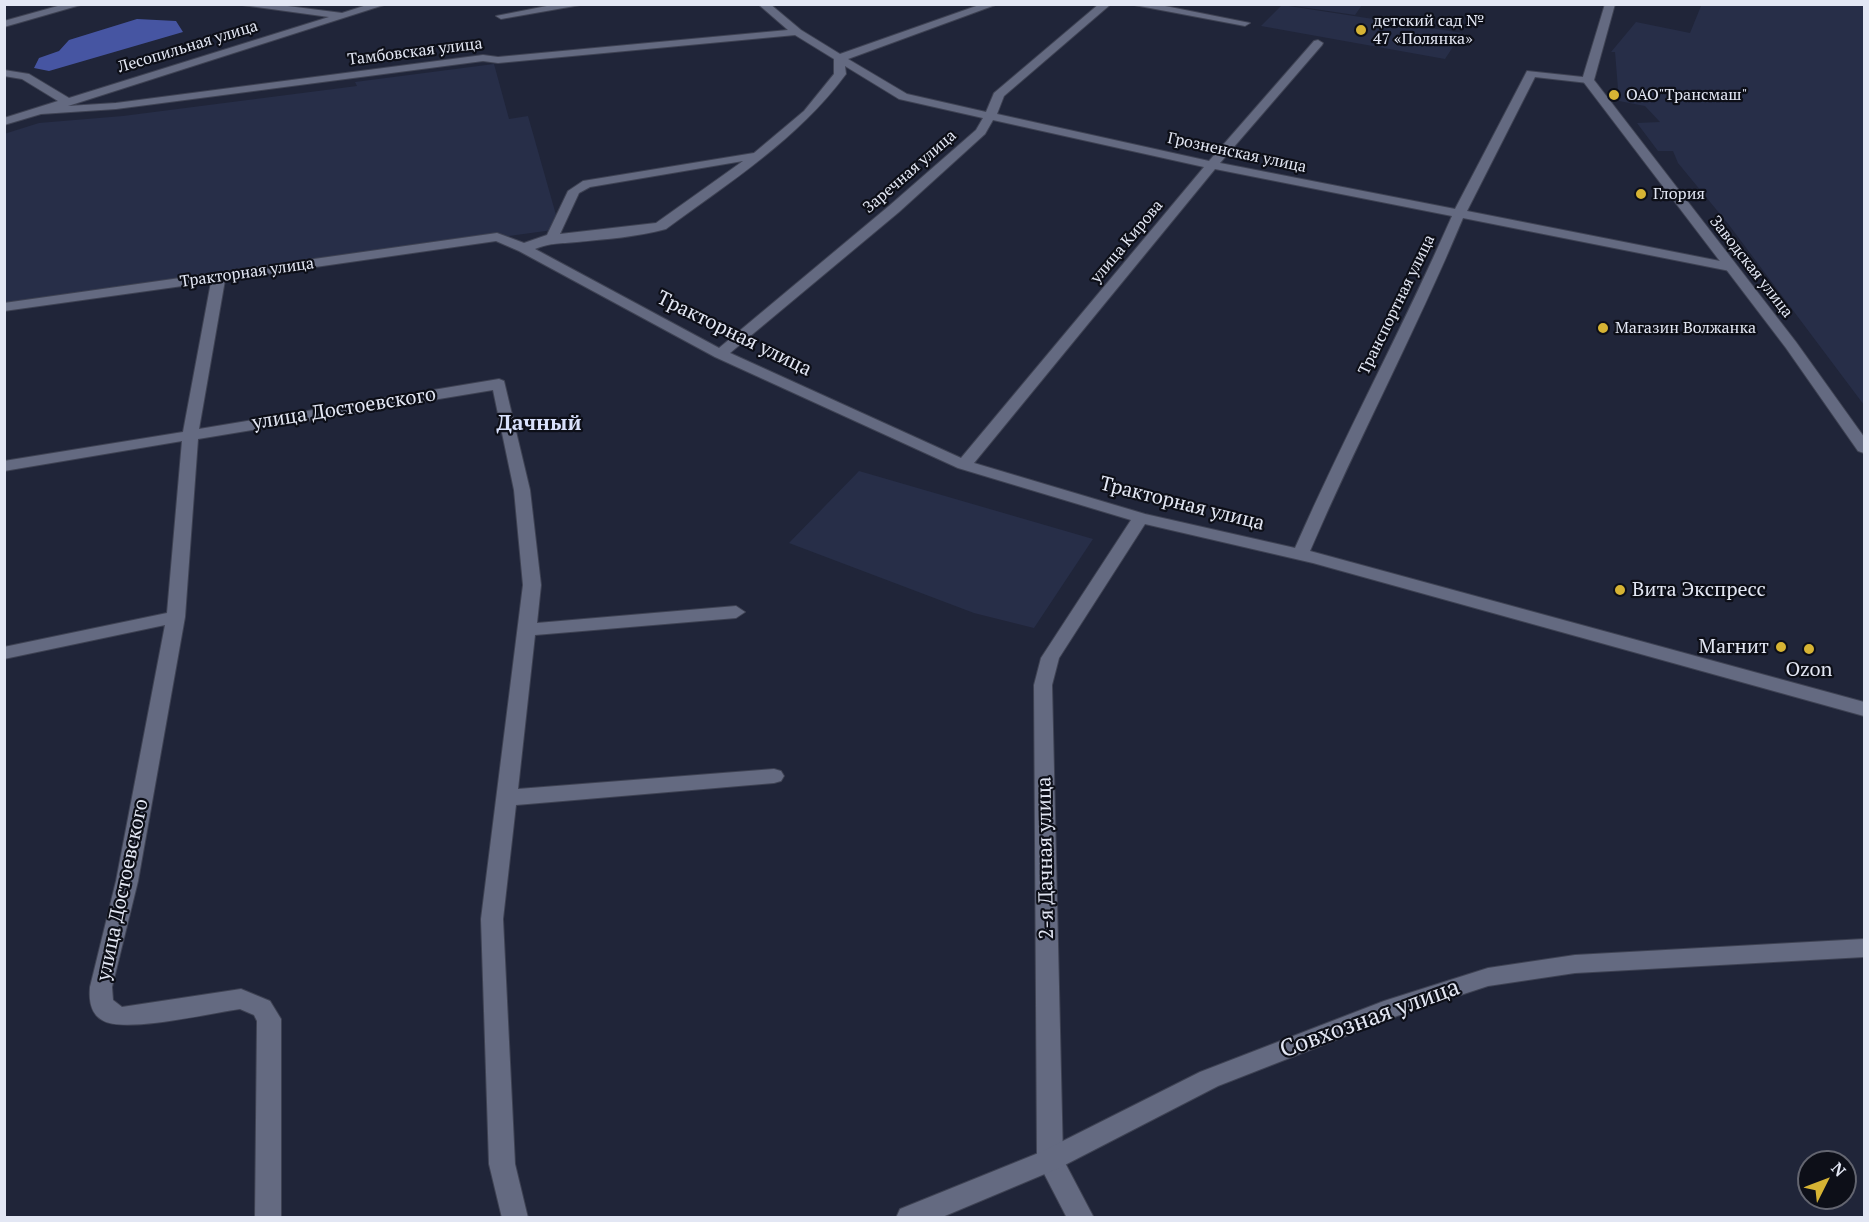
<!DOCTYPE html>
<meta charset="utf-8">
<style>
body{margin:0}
#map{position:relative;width:1869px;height:1222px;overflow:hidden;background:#202539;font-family:"PT Serif",serif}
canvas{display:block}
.frame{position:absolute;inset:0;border:6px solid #e3e7f4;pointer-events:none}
.north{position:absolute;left:1797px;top:1150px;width:60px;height:60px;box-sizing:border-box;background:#0d0f18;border:2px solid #636570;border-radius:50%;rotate:48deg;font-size:16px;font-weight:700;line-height:24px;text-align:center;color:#e3e7f4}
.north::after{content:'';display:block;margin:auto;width:21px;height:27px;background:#d7b434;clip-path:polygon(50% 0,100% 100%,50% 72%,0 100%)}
</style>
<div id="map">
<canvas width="1869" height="1222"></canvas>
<div class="frame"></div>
<div class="north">N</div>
</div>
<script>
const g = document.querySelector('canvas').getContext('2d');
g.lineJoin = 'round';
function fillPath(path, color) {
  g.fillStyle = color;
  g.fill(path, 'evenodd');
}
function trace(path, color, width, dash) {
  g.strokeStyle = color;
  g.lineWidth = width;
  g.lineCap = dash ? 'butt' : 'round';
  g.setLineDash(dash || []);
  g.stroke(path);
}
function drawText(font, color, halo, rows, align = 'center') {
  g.font = font + ' "PT Serif",serif';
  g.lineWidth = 4.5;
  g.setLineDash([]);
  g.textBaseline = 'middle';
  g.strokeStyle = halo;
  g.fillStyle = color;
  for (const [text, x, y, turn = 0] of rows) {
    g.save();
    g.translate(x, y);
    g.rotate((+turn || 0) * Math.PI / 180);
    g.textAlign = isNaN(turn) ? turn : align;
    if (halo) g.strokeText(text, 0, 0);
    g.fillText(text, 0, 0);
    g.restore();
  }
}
fillPath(new Path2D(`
 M 1282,5 L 1354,16 L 1462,33 L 1445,59 L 1261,26 Z
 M 1288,5 L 1362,4 L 1362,5 L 1355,15 Z
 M 1695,5 L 1864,5 L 1864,405 L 1729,225 L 1678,163 L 1673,151 L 1658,151 L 1637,123 L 1660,122 L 1645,106 L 1619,101 L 1615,52 L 1611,52 L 1636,22 L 1690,33 L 1701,6 Z
 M 494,64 L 509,119 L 528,116 L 560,229 L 5,305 L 4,134 L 39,123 L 123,116 L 357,86 L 355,82 Z
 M 859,471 L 1093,539 L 1034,628 L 974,613 L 789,543 Z`), '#272e48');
fillPath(new Path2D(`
 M 137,19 L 176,21 L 183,32 L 49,71 L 34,68 L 39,58 L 59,51 L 69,40 Z`), '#4655a2');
const minor = new Path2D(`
 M 65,4 L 84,4 L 4,27 L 4,21 Z
 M 235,4 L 272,4 L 342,13 L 370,4 L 387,4 L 68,106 L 116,103 L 483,55 L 498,57 L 788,30 L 758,4 L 770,4 L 801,30 L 840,54 L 982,4 L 998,4 L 848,59 L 907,94 L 986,112 L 994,93 L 1099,4 L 1111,4 L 1004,96 L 997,114 L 1209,161 L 1314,41 L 1318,40 L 1323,43 L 1322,45 L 1220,163 L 1455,209 L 1527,71 L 1592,78 L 1592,82 L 1588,83 L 1535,77 L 1467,211 L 1730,263 L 1737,267 L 1730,271 L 1463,218 C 1416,331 1358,439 1310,551 L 1864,702 L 1864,716 L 1313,563 L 1145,524 L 1059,658 L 1052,685 L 1063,1159 L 1094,1218 L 1067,1218 L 1037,1160 L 1034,685 L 1041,658 L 1131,520 L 958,468 L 715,357 L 519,251 L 496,241 L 225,280 L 199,429 L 499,379 L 504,381 L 530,490 L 541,585 L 537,623 L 736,606 L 745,612 L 736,618 L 535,635 L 518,789 L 774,769 L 781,771 L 784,776 L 781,781 L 774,783 L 516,805 L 503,919 L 515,1164 L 528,1218 L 502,1218 L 489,1164 L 481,919 L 523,585 L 514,490 L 493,390 L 198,439 L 185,617 L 138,881 L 112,987 L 113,1000 L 122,1007 L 241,989 L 270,1001 L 281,1019 L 281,1218 L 255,1218 L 257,1021 L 254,1015 L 240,1009 C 211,1013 123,1034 102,1020 C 90,1013 89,999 90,987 L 116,881 L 165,625 L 4,659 L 4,647 L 167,613 L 182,441 L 4,471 L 4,461 L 183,432 L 211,282 L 4,311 L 4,303 L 497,233 L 524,243 L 547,235 L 568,191 L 583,181 L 754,153 L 804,111 L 834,74 L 834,59 L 795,35 L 498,63 L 483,61 L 116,109 L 41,114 L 4,125 L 4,118 L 58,101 L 22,79 L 4,76 L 4,70 L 29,74 L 69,98 L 329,17 ZM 845,66 L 899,99 L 983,118 L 976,130 L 889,206 L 719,348 L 535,249 C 553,242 559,244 577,242 C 606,239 637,237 666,229 C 730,182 798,139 846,74 ZM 993,120 L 1204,167 L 961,458 L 730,353 L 899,212 L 985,134 ZM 743,161 L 656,223 L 560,234 L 579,193 L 590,187 ZM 1215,169 L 1452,216 C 1403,328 1344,436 1295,548 L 1145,514 L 974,463 Z
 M 557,4 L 586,4 L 501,19 L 496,16 Z
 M 1129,4 L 1155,4 L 1250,23 L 1245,26 Z`);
const tertiary = new Path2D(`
 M 1605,4 L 1615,4 L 1594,80 L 1796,342 L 1864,437 L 1864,453 L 1858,451 L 1786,348 L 1582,80 Z
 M 1864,939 L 1864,957 L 1575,973 L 1488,986 L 1397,1016 L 1218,1086 L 1059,1168 L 940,1218 L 896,1218 L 900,1209 L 1041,1152 L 1200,1072 L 1384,1001 L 1488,968 L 1575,955 Z`);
trace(minor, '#3e4253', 2);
trace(tertiary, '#3e4253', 2);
fillPath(minor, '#646a81');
fillPath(tertiary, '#646a81');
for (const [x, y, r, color] of [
 [1361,30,6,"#d7b434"],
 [1614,95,6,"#d7b434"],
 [1641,194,6,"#d7b434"],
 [1603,328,6,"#d7b434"],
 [1620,590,6,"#d7b434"],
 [1781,647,6,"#d7b434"],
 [1809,649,6,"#d7b434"]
]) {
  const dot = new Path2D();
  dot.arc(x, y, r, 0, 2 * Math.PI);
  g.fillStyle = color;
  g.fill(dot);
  trace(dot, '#0d0f18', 2);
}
drawText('16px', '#e3e7f4', '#0d0f18', [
 ["детский сад №",1373,21],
 ["47 «Полянка»",1373,39],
 ["ОАО\"Трансмаш\"",1626,95],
 ["Глория",1653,194],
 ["Магазин Волжанка",1615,328]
], 'left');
drawText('16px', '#e3e7f4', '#0d0f18', [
 ["Лесопильная улица",188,47,-17],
 ["Тамбовская улица",415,52,-7],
 ["Грозненская улица",1237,153,12],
 ["Заречная улица",910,172,-41],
 ["улица Кирова",1127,242,-50],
 ["Заводская улица",1751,267,52],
 ["Тракторная улица",247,273,-8],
 ["Транспортная улица",1397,305,-64]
]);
drawText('20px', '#e3e7f4', '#0d0f18', [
 ["Тракторная улица",734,334,26],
 ["улица Достоевского",344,409,-9],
 ["Тракторная улица",1182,504,14],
 ["2-я Дачная улица",1046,858,-91],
 ["улица Достоевского",123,890,-78]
]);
drawText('20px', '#e3e7f4', '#0d0f18', [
 ["Вита Экспресс",1632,590],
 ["Магнит",1769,647,"right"],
 ["Ozon",1809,670,"center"]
], 'left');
drawText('bold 21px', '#d9e1fc', '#0d0f18', [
 ["Дачный",539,424]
]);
drawText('24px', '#e3e7f4', '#0d0f18', [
 ["Совхозная улица",1370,1019,-20]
]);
</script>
